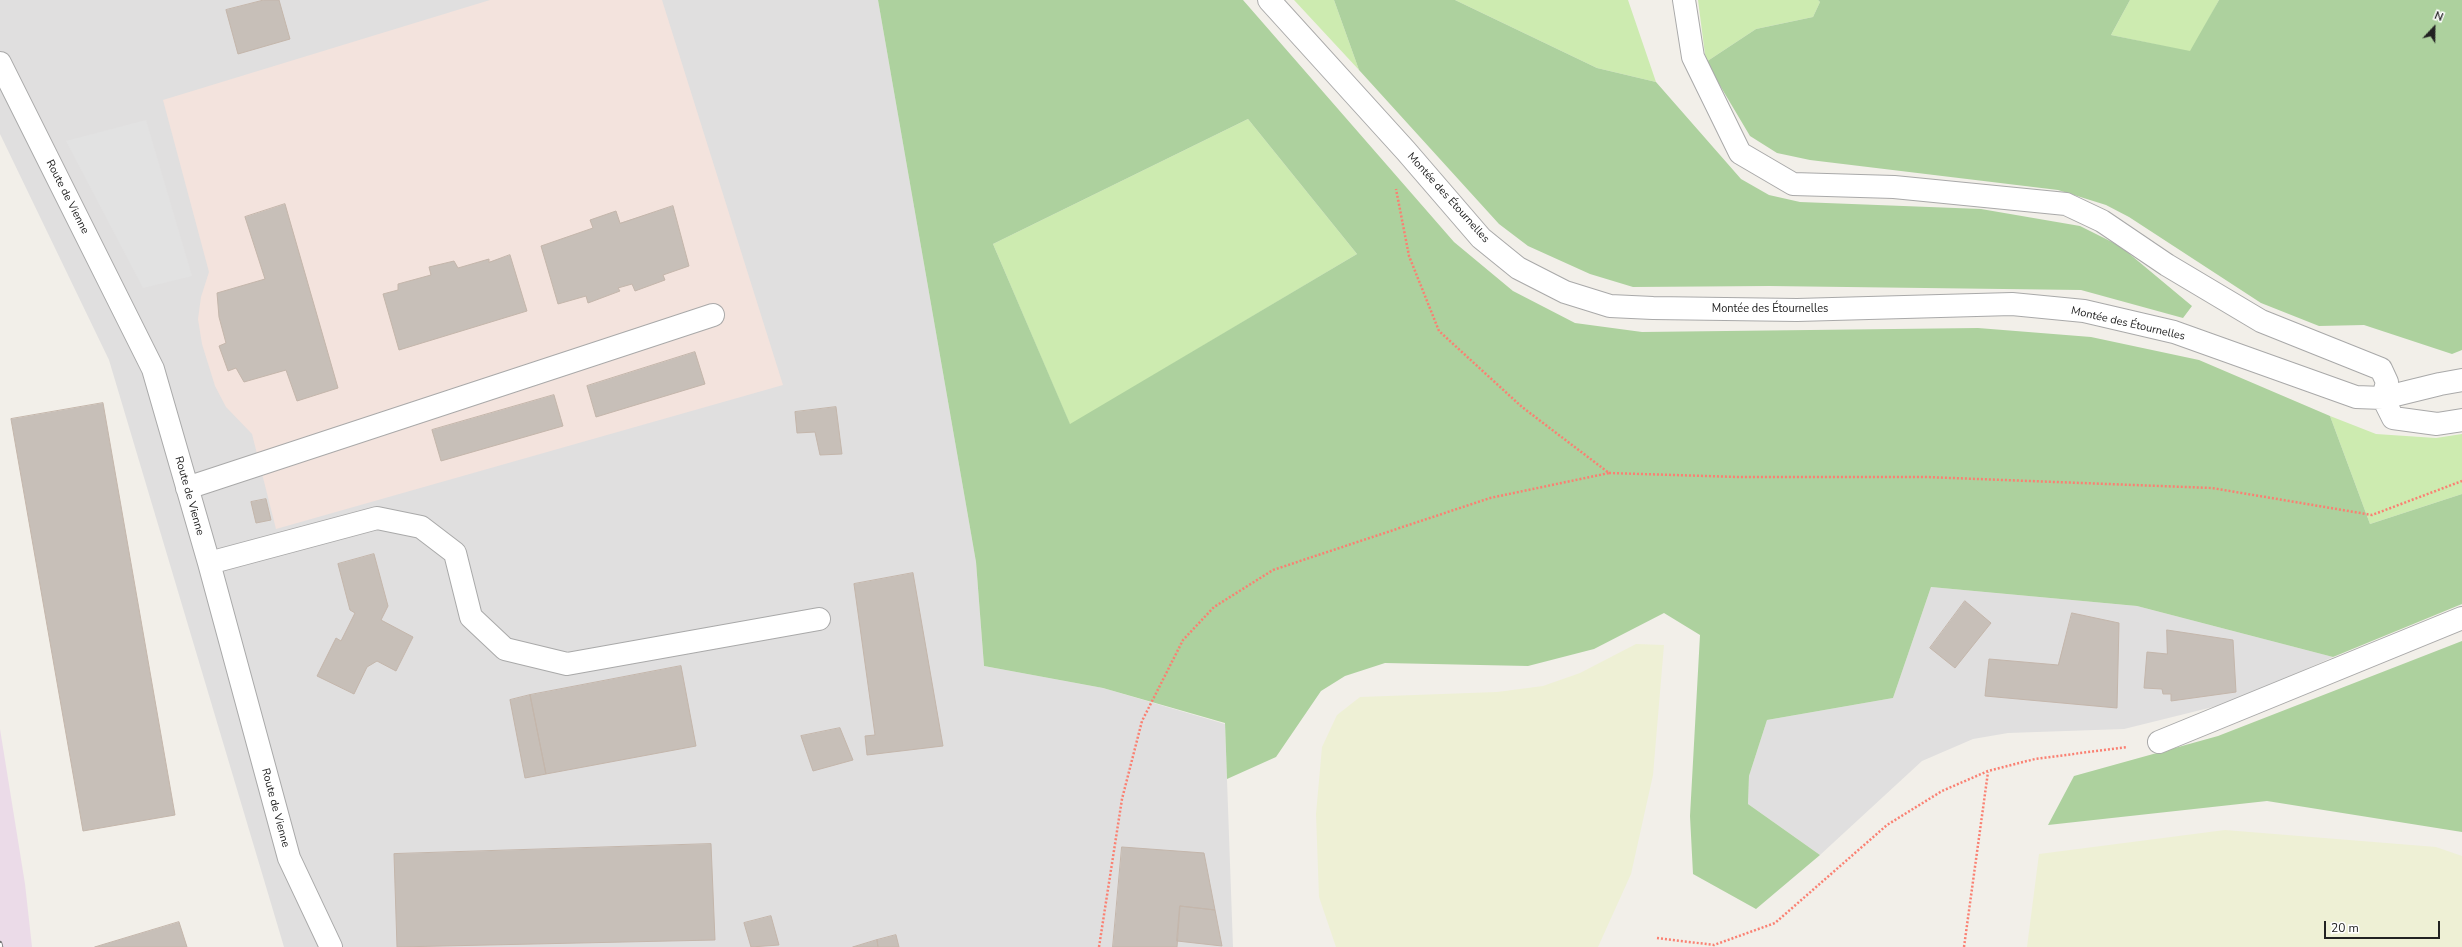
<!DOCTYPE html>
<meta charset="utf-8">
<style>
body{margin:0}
#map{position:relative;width:2462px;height:947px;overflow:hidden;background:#f2efe9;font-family:"Nunito Sans",sans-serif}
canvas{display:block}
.north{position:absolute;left:2414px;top:8px;width:40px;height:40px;-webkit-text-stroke:3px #fff;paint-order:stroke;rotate:22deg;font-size:11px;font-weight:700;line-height:16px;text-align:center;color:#222}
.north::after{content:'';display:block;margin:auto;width:14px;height:18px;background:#222;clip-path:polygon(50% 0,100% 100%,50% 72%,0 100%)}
.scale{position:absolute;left:2324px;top:921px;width:116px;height:18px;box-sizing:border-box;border:2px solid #222;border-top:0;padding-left:5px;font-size:12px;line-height:14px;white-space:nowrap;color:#222;-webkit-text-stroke:3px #fff;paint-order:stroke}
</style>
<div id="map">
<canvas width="2462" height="947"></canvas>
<div class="north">N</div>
<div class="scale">20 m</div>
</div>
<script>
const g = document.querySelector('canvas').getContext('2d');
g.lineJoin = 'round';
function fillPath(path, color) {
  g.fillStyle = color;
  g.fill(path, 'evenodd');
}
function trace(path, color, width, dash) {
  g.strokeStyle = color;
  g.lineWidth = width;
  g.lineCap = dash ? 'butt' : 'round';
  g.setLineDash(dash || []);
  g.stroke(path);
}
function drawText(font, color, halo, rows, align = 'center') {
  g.font = font + ' "Nunito Sans",sans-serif';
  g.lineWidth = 3;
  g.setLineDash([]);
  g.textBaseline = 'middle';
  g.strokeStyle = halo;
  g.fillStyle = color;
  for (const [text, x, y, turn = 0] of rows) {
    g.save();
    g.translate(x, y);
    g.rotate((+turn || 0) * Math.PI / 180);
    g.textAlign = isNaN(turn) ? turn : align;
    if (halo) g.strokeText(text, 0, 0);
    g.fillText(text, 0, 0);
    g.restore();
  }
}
fillPath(new Path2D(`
 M 0,0 L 878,0 L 976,562 L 984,666 L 1103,688 L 1225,724 L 1233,947 L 284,947 L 109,360 L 0,134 Z
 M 1931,587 L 2137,606 L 2333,657 L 2233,702 L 2124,729 L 2008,733 L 1973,739 L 1922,761 L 1820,855 L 1748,804 L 1749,776 L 1767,720 L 1893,698 Z`), '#e0dfdf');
fillPath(new Path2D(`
 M 0,729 L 25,884 L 32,947 L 0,947 Z`), '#ebdbe8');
fillPath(new Path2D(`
 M 490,0 L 662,0 L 783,385 L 276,529 L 252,434 L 226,407 L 215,386 L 202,344 L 198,319 L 201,297 L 209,272 L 163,100 Z`), '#f3e3dd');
fillPath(new Path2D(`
 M 1636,644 L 1664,645 L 1653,775 L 1631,874 L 1598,947 L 1336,947 L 1319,897 L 1316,814 L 1322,747 L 1337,715 L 1360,697 L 1497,692 L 1543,686 L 1580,673 Z
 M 2225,830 L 2436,847 L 2462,856 L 2462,947 L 2027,947 L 2039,854 Z`), '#eef0d5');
fillPath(new Path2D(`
 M 1294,0 L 1334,0 L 1359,70 Z
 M 1455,0 L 1628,0 L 1656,82 L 1597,68 Z
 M 1698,0 L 1818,0 L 1820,2 L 1813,17 L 1756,29 L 1706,62 Z
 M 2130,0 L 2219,0 L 2191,52 L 2111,35 Z
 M 1248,119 L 1357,254 L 1070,425 L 993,244 Z
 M 2330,416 L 2376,434 L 2436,438 L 2462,434 L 2462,494 L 2370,524 Z`), '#cdebb0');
fillPath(new Path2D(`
 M 878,0 L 1243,0 L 1454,242 L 1513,291 L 1575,323 L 1642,332 L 1978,328 L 2091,337 L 2199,360 L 2330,416 L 2370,524 L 2462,494 L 2462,604 L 2333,657 L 2137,606 L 1931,587 L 1893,698 L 1767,720 L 1749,776 L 1748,804 L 1820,855 L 1756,909 L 1693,874 L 1690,816 L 1700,635 L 1664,613 L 1594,649 L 1528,666 L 1385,663 L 1345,676 L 1321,691 L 1276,757 L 1227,779 L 1225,723 L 1103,688 L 984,666 L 976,562 ZM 1248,119 L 1357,254 L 1070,424 L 993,244 Z
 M 1334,0 L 1455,0 L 1597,68 L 1656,82 L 1741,179 L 1769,195 L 1800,202 L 1981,209 L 2080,226 L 2120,246 L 2192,306 L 2183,318 L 2081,290 L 1769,286 L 1633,287 L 1590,274 L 1528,246 L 1499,224 L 1359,70 Z
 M 1818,0 L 2130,0 L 2111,35 L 2190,51 L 2219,0 L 2462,0 L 2462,350 L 2452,354 L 2364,325 L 2319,326 L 2261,303 L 2129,217 L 2106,205 L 2058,190 L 1810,160 L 1777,153 L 1750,136 L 1706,62 L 1756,29 L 1813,17 L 1820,2 Z
 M 2462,641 L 2462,832 L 2267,801 L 2048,825 L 2074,776 L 2218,736 Z`), '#add19e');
fillPath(new Path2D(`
 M 146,120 L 192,276 L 143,288 L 66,141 Z`), '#e2e2e2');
const building = new Path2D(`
 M 264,0 L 279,0 L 290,39 L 238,54 L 226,10 Z
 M 285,204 L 338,388 L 297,401 L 286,370 L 244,382 L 236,368 L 228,371 L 219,346 L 226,343 L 219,317 L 217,293 L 265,279 L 245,217 Z
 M 673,206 L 689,266 L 663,275 L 665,280 L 635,291 L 632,284 L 618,288 L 620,291 L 588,303 L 586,296 L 558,304 L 541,246 L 593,228 L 590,220 L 616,211 L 620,223 Z
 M 510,255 L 527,311 L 399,350 L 383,294 L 398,290 L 398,284 L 431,275 L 429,267 L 454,261 L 458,268 L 489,259 L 489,262 Z
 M 695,352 L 705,384 L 596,417 L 587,386 Z
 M 554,395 L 563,426 L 441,461 L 432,430 Z
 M 103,403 L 175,815 L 83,831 L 11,419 Z
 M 836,407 L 842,454 L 820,455 L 815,432 L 797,433 L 795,412 Z
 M 266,499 L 271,520 L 256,523 L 251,502 Z
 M 374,554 L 388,606 L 381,620 L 413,637 L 396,671 L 377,661 L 367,667 L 354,694 L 317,676 L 336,638 L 341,641 L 355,613 L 350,610 L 338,564 Z
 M 913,573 L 943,746 L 867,755 L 865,736 L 875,735 L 854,584 Z
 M 1965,601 L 1991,623 L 1955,668 L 1930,648 Z
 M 2072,613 L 2119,623 L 2117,708 L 1985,696 L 1989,659 L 2058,665 Z
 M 2167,630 L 2233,640 L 2236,692 L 2171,701 L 2171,694 L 2163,694 L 2162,689 L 2144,688 L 2147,652 L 2167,654 Z
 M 681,666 L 696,746 L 546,774 L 530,695 Z
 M 530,695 L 546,774 L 525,778 L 510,700 Z
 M 840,728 L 853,760 L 813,771 L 801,736 Z
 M 711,844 L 715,940 L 397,947 L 394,854 Z
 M 1122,847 L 1204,853 L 1215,910 L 1180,906 L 1177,947 L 1113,947 Z
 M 1180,906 L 1215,910 L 1222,946 L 1177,941 Z
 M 771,916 L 779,945 L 751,947 L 744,923 Z
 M 179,922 L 187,947 L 95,947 Z
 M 896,935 L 899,947 L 878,947 L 877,940 Z
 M 877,940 L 878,947 L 853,947 Z`);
fillPath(building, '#c7bfb8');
trace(building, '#c4b6ab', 1);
const minor = new Path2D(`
 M 1269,0 L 1406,151 L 1481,238 L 1518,268 L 1565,292 L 1610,306 L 1653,308 L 1797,310 L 2012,304 L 2084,311 L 2174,332 L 2356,397 L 2383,398 L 2440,384 L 2462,380
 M 1684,0 L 1693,57 L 1740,153 L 1793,184 L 1894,187 L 2066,204 L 2102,221 L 2167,265 L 2261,321 L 2381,369 L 2387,382 L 2383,398 L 2393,418 L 2437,424 L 2462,420
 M 0,63 L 153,369 L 209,563 L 289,858 L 331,947
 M 187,488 L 713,315
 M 209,563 L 377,518 L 421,527 L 455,553 L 471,617 L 505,649 L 567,664 L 819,619
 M 2159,742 L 2462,618`);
trace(minor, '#a9a9a9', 24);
trace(new Path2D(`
 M 1609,473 L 1737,477 L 1926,477 L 2212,488 L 2372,515 L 2462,481
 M 1657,938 L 1714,945 L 1775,923 L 1887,825 L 1942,791 L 1988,771 L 2035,759 L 2127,747
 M 1099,947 L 1122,799 L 1142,721 L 1183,640 L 1214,607 L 1273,570 L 1490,498 L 1609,473 L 1522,407 L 1439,331 L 1409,256 L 1396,189
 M 1964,947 L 1988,772`), '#fa8072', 2.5, [2, 2]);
trace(minor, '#fff', 22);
const rail = new Path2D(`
 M 0,943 L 1,947`);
trace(rail, '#707070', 4.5);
trace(rail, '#fff', 3, [9]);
drawText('11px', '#222', '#fff', [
 ["Route de Vienne",67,197,63],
 ["Montée des Étournelles",1448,198,48],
 ["Montée des Étournelles",1770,309],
 ["Montée des Étournelles",2128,324,13],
 ["Route de Vienne",189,496,74],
 ["Route de Vienne",275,808,75]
]);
</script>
